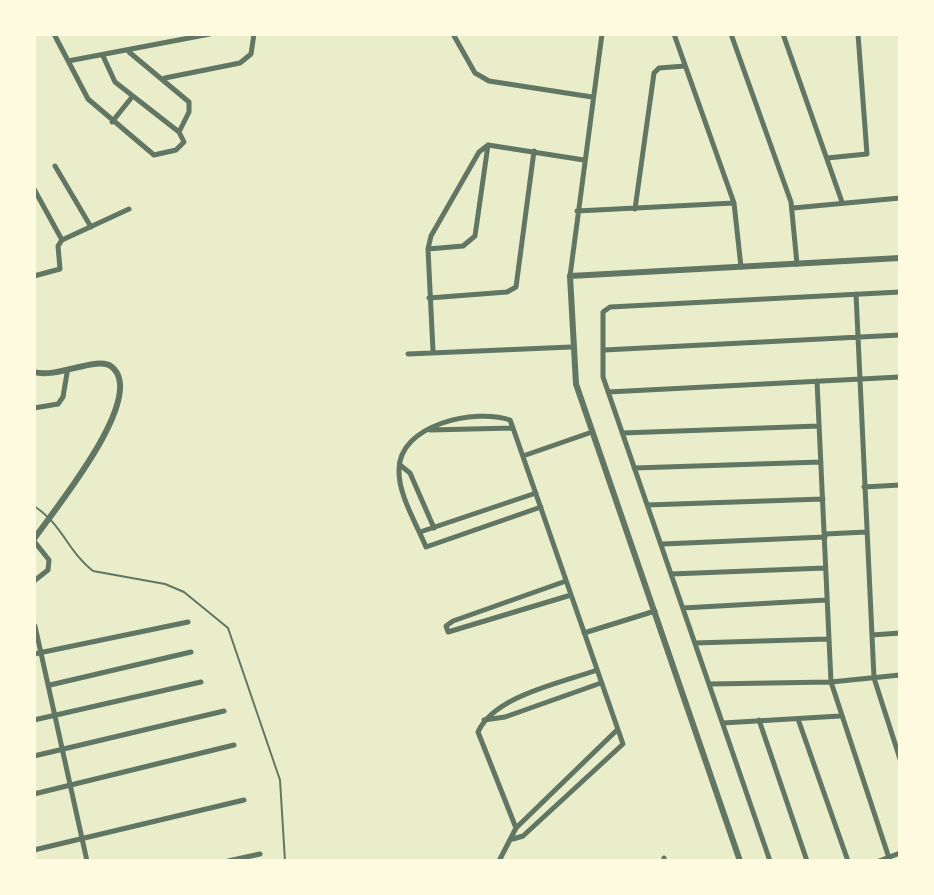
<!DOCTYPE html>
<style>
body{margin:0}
#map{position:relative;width:934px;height:895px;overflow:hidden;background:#e9edc9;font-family:"Noto Serif",serif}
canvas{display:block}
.frame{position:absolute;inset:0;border:36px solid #fefae0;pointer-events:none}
</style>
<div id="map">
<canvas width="934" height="895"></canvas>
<div class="frame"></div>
</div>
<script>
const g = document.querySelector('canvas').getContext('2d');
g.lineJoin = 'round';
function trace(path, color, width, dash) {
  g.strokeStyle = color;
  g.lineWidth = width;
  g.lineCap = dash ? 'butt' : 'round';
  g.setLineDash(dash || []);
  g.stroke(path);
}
trace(new Path2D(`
 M 34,506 C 63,525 68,552 93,571 L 165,584 L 184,592 L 228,628 L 280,780 L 285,861`), '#617663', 2);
trace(new Path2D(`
 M 54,34 L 88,99 L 154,155 L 176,150 L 184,142 L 179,132 L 189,112 L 189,102 L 129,52
 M 453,34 L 475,73 L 489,81 L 592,97
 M 674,34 L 734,203 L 741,267
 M 731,34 L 791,202 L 797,264
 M 783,34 L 842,202
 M 103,56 L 115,82 L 179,132
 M 68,61 L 210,34
 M 165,78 L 240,63 L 251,54 L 254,34
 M 112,122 L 132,97
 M 488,145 L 584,160
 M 827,158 L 867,154 L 858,34
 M 55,166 L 91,227
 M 34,189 L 62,240
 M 793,208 L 900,198
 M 635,209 L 654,73 L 659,68 L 685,66
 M 577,211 L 734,203
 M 428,249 L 463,246 L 475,236 L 488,145
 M 34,276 L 60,269 L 58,246 L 62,240 L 129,209
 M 570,276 L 602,34
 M 856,294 L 874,678 L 900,759
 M 429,298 L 507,292 L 516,287 L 534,151
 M 604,350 L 900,335
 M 433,351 L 428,249 L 431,236 L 479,152 L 488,145
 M 408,354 L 571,347
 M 817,381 L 831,682 L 890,861
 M 608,392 L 900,377
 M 34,408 L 58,404 L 63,397 L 67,373
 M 430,430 L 513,428
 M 622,433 L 819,426
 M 523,456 L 592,432
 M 400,465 L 410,473 L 434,528
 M 634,468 L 821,462
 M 864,487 L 900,485
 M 647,505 L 823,499
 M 420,532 L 536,493
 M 825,534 L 867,532
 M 34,541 L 49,560 L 48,570 L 34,581
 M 663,544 L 825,537
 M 671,574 L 825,568
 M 566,581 L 453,621 L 446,626 L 448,632 L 571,595
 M 683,608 L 826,600
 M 35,626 L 87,861
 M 584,633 L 655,611
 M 872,635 L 900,633
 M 695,643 L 828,639
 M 34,654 L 188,622
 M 710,684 L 831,682 L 900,675
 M 50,685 L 191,652
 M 798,719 L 848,861
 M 34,720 L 201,682
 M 484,720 L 505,717 L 601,683
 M 759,720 L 807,861
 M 723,723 L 840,716
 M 34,756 L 224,711
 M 34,794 L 234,745
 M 516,828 L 478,732 C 494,696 561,683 597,670
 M 513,839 L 523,836 L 623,744 L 513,428 L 510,420 C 476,408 399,424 399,470 C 398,494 417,525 426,547 L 541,507
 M 34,850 L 244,800
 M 664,858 L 664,861
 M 228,861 L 260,854
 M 499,861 L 516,828 L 617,730
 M 770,861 L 603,377 L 603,312 L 610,307 L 900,292
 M 879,861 L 900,853`), '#617663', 5);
trace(new Path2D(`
 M 34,372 C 57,379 98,355 112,367 C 148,397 53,511 34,539
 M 740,861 L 576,384 L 570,276 L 900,258`), '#617663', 6);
</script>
